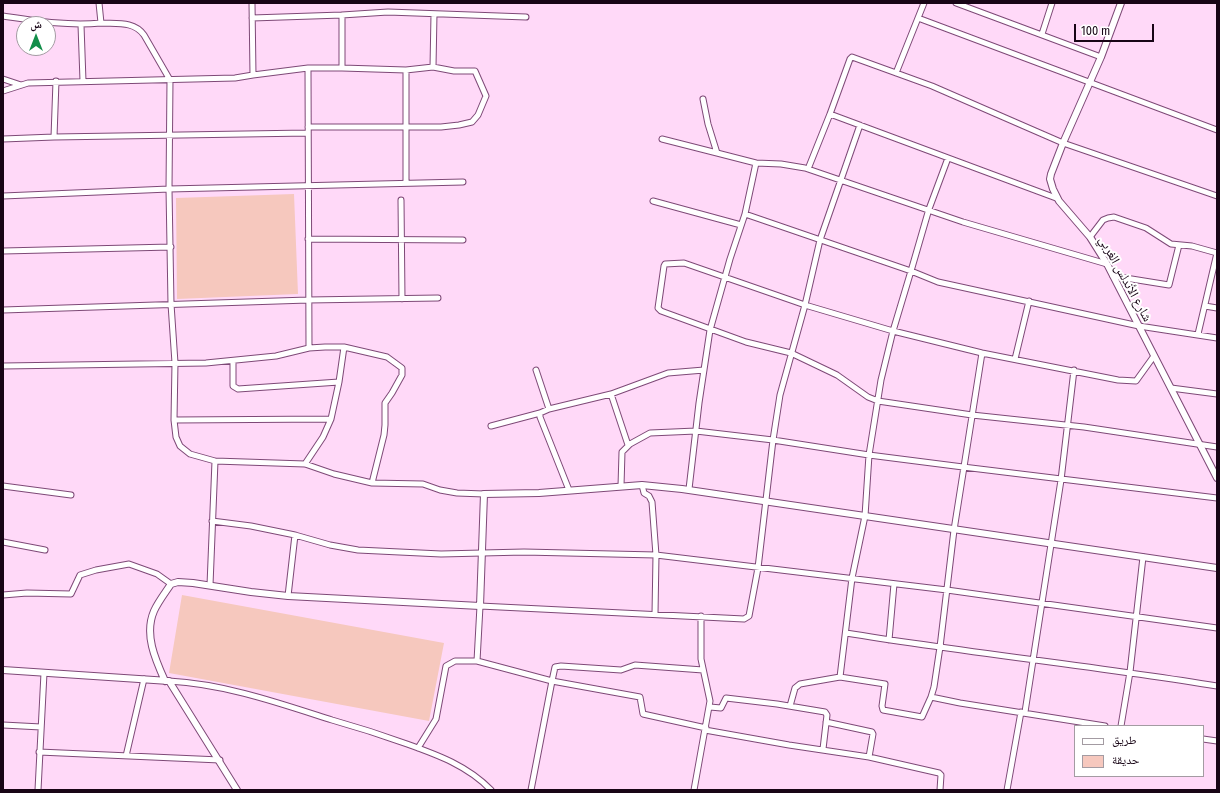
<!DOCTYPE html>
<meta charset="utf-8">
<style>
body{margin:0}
#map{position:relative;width:1220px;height:793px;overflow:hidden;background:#ffd9f8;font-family:"Fira Sans Condensed","Noto Naskh Arabic",sans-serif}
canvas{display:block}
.frame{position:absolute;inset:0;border:4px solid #180516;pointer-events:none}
.legend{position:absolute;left:1074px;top:725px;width:130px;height:52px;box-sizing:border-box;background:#fff;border:1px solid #a39ba2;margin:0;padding:5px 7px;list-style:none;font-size:12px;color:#180516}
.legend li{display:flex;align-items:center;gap:8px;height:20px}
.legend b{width:20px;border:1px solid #a39ba2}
.north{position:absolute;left:16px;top:16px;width:40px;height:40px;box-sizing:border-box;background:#fff;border:1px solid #a39ba2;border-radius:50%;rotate:0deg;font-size:11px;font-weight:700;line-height:16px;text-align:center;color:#180516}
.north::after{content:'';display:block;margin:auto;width:14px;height:18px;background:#128e4a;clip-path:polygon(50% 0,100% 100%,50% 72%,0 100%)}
.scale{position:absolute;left:1074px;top:24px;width:80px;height:18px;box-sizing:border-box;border:2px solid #180516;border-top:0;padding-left:5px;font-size:12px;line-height:14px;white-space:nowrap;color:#180516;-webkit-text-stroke:3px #fff;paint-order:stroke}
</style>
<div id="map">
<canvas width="1220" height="793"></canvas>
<div class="frame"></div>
<ul class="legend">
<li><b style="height:5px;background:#fff"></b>طريق</li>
<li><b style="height:11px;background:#f6c8be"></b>حديقة</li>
</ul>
<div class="north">ش</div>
<div class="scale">100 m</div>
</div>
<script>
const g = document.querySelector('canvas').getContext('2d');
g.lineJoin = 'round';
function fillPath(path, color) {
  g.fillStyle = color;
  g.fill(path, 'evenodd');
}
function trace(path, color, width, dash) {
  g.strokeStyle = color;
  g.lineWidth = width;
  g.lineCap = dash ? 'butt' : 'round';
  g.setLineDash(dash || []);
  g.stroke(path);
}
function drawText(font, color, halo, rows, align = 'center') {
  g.font = font + ' "Fira Sans Condensed","Noto Naskh Arabic",sans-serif';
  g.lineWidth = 4;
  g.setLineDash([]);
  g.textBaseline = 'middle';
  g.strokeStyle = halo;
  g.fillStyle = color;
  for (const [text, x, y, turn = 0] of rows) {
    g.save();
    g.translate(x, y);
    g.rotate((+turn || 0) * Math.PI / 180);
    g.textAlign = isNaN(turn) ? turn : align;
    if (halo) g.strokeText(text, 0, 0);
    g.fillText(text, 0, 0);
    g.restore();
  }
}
fillPath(new Path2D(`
 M 294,194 L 298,294 L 177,299 L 176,198 Z
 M 182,595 L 444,643 L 429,721 L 169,673 Z`), '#f6c8be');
const minor = new Path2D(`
 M 99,3 L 101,23 C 117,24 134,21 144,35 L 170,80 L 169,189 L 171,304 L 175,363 L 174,420 L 176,437 L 180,446 L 190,454 L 215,461 L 305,464 L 334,474 L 372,483 L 423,484 L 440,490 L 457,493 L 484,494
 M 956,3 L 1101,57
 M 342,15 L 388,12 L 526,17
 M 3,16 C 37,21 67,26 101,23
 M 252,18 L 342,15 L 342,68
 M 918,18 L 1217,130
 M 81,25 L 83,81
 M 1042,34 L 1052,3
 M 433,67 L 434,14
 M 308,68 L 309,348
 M 406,70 L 406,183
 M 896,73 L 924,3
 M 253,75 L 308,68 L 342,68 L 406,70 L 433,67 L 454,71 L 475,71 L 486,96 L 478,115 L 472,122 L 459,125 L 441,127 L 308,127
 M 3,79 L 21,85
 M 3,91 L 28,83 L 235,78 L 253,75 L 252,3
 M 703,99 L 708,124 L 717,153 L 756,163
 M 830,114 L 850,59 L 852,57 L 932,86 L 1063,143 L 1217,196
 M 54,137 L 56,81
 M 3,139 L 54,137 L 308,133
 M 662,139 L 717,153
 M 808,169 L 830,114 L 1056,198
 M 3,196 L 169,189 L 463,182
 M 401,200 L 402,299
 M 653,201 L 741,225
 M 745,214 L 911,271 L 938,282 L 1139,326 L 1217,338
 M 1090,237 L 1103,220 L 1108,218 L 1114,217 L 1146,228 L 1171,244 L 1192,246 L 1217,253
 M 308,239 L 463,240
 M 3,251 L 171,247
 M 1113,276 L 1169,285 L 1179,245
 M 1205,306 L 1217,308
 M 3,310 L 308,300 L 438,298
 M 1198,334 L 1217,253
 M 982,353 L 954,530 L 940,647 L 934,687 L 931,697 L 960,703 L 1105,726
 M 1154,356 L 1136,381 L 1118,380 L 982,353 L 893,331 L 805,305 L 684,263 L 665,264 L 664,266 L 658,308 L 661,311 L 746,342 L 791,353 L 837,375 L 868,397 L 878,401 L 972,415 L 1084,427 L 1217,447
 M 1015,359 L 1029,301
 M 233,361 L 233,386 L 238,389 L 339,382
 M 3,366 L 206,363 L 276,356 L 309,348 L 325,347 L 344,347 L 387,357 L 402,368 L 402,375 L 392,393 L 385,403 L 385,425 L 384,435 L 372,483
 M 536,370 L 549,409
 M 1171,388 L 1217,394
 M 611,394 L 628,445
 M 540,413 L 540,417 L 569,490
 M 174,420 L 331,419
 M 491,426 L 540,413 L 549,409 L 611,394 L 668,373 L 704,370
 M 305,464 L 323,437 L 331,419 L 339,382 L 344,347
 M 642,485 L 644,493 L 649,496 L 652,502 L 656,555 L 655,614
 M 3,486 L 71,495
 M 621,486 L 622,452 L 630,444 L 650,433 L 696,431 L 773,440 L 869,455 L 963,467 L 1217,498
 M 689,489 L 699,403 L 710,330 L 730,259 L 745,214 L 756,163 L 781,164 L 805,168 L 963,222 L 1107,264
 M 212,521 L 251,526 L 295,535 L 330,545 L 358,550 L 441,554 L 524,552 L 656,555 L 947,590 L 1217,628
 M 3,542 L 45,550
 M 210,585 L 215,461
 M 3,595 L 27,593 L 71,594 L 80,575 L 96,570 L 129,564 L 157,574 L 171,584
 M 288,596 L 295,535
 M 846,633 C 969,653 1094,666 1217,686
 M 889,640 L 894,584
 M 840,677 L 885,684 L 882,706 L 883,710 L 922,717 L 931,697
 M 169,681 C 225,684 279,703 332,720 C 357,727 382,735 407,744 C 438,755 468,766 491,790
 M 790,706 L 795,688 L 800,684 L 840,677 L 852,578 L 865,516 L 869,455 L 881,380 L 893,331 L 911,271 L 929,209 L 948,158
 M 710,707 L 721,708 L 726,698 L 777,704 L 825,712 L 827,715 L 823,749
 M 1025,712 L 1061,480 L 1074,370
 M 826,722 L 872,732 L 873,734 L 869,757
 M 3,725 L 41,727
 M 1121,726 L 1130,672 L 1143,557
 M 706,728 L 643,714 L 640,697 L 552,681 L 477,661 L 480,606 L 744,619 L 749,616 L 758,568 L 773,440 L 780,395 L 805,305 L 820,240 L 860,125
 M 705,730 L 789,745 L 869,757 L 939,773 L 941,775 L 940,790
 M 1203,739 L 1217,741
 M 418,748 L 436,719 L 446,666 L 455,661 L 477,661
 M 39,752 L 220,760
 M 126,756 L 144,679
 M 38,790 L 44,673
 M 531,790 L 552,681 L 555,667 L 561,666 L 621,670 L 635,665 L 703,670
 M 694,790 L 710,701 L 701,659 L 701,616
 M 1007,790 L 1021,712`);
const tertiary = new Path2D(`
 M 1121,3 L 1101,57 L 1063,143 L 1051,174 L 1050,179 L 1053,189 L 1059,201 L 1090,237 L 1107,264 L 1217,478
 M 3,670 L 169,681 L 237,790
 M 165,681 C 155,659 144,634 154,611 C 158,602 165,593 171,584 L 178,582 L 193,583 L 251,592 L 288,596 L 480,606 L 484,494 L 539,493 L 642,485 L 682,489 L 1217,568`);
trace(minor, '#7e4977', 7);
trace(tertiary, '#7e4977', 8);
trace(minor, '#fff', 5);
trace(tertiary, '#fff', 6);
drawText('13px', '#180516', '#fff', [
 ["شارع الأندلس الغربي",1125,279,61]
]);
</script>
